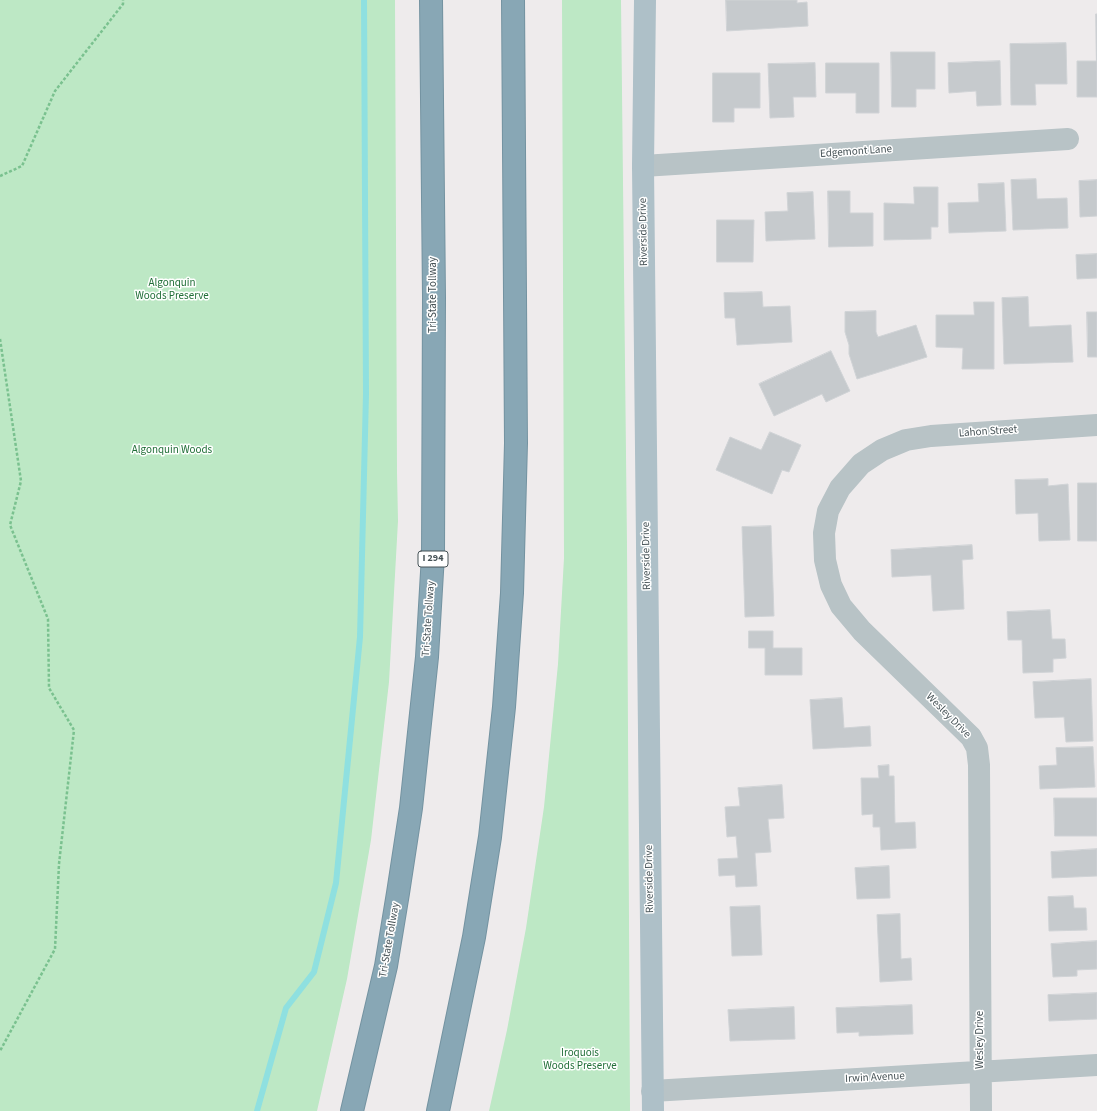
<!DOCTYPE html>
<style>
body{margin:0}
canvas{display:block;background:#eeebec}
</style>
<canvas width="1097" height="1111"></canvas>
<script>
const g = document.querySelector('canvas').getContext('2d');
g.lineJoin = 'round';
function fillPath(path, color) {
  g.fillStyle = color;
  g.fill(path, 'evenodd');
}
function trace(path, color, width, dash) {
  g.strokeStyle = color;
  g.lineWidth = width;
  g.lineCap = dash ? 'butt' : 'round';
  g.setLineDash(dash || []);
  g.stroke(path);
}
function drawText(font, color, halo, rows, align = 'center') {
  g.font = font + ' "Source Sans 3",sans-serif';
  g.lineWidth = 3;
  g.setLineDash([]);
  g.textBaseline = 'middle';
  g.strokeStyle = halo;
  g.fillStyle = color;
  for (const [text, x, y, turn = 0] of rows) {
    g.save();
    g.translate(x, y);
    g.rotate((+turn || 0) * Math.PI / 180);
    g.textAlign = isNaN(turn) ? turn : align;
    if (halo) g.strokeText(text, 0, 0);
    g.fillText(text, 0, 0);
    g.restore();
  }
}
fillPath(new Path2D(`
 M 0,0 L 395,0 L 397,472 L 398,521 L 389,682 L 371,840 L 347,979 L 317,1111 L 0,1111 Z
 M 562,0 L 621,0 L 627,545 L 630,1111 L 489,1111 L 507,1030 L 526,928 L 544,807 L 558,664 L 564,558 Z`), '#bde8c5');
trace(new Path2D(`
 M 257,1111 L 286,1008 L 314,972 L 336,883 L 360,637 L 366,394 L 364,0`), '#8fe0e0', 6);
const building = new Path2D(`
 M 726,0 L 797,0 L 797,3 L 807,2 L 808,26 L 727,31 Z
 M 1096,14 L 1097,14 L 1097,97 L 1077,97 L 1077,61 L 1096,61 Z
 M 1066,43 L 1067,84 L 1035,84 L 1036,105 L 1011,105 L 1010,44 Z
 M 891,52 L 935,52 L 935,89 L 916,89 L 916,107 L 892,107 Z
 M 1000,61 L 1001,105 L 977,106 L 976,91 L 949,93 L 948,63 Z
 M 815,63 L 816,97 L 793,97 L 794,117 L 770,118 L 768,64 Z
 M 826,63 L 879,63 L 879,113 L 856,113 L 856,93 L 826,93 Z
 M 713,73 L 760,73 L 760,108 L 734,108 L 734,122 L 713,122 Z
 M 1036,179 L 1037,199 L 1067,198 L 1068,228 L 1013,230 L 1011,180 Z
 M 1097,180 L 1097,216 L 1080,217 L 1079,181 Z
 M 1004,183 L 1006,231 L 949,233 L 948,203 L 979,202 L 978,184 Z
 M 914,187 L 938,187 L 938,227 L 931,227 L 931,239 L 884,240 L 884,203 L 914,204 Z
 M 828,191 L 850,191 L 850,213 L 873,213 L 873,246 L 829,247 Z
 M 813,192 L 815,239 L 766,241 L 765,212 L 788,211 L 787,193 Z
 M 717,220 L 754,220 L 753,262 L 717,262 Z
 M 1097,254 L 1097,278 L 1077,279 L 1076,255 Z
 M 762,292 L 763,307 L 790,306 L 792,342 L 737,345 L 735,318 L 725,318 L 724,293 Z
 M 1028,297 L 1029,327 L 1071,325 L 1073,362 L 1004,364 L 1002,298 Z
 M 974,302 L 994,302 L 994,369 L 962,369 L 963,348 L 936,347 L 936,315 L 974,315 Z
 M 876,311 L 876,332 L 878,337 L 916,325 L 927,357 L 857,379 L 849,354 L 849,345 L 845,332 L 845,312 Z
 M 1087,312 L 1097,312 L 1097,357 L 1088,357 Z
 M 831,351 L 850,391 L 826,402 L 822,394 L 774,416 L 759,384 Z
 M 770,432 L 801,445 L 789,472 L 782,470 L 772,494 L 716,470 L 730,437 L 761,450 Z
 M 1048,479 L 1048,486 L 1068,484 L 1070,540 L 1039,541 L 1038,513 L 1016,514 L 1015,480 Z
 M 1078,483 L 1097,483 L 1097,541 L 1078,541 Z
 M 771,526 L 774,616 L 745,617 L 742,527 Z
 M 972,545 L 973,559 L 962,560 L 964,609 L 933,611 L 931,575 L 892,577 L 891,550 Z
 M 1050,610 L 1052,639 L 1065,639 L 1066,658 L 1053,659 L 1053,672 L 1023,673 L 1022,640 L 1008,640 L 1007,612 Z
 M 749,631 L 773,631 L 773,648 L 802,648 L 802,675 L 765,675 L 765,648 L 749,648 Z
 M 1091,679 L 1093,741 L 1066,742 L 1064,717 L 1035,718 L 1033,682 Z
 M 842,698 L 844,728 L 870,726 L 871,746 L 813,749 L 810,700 Z
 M 1093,747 L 1095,787 L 1040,789 L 1039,766 L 1057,765 L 1056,748 Z
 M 889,765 L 889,776 L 894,776 L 895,823 L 915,822 L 916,848 L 881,850 L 880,827 L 873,827 L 873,814 L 862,815 L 861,778 L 879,778 L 878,766 Z
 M 782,785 L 784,818 L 768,819 L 771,852 L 755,853 L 757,886 L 736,887 L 735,875 L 719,876 L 718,859 L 738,858 L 736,836 L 727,837 L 725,807 L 740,806 L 738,788 Z
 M 1054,798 L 1097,798 L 1097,836 L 1055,836 Z
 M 1097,849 L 1097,876 L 1052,878 L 1051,852 Z
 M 889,866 L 890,898 L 857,899 L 855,868 Z
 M 1073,896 L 1074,908 L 1086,908 L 1087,930 L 1049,931 L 1048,897 Z
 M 760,906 L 762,955 L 732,956 L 730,907 Z
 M 900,914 L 901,959 L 911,958 L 912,980 L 880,982 L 877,915 Z
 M 1097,941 L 1097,969 L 1077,970 L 1077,976 L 1053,977 L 1051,944 Z
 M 1097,993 L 1097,1019 L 1049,1021 L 1048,995 Z
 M 912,1005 L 913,1034 L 859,1036 L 859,1032 L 837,1033 L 836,1008 Z
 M 794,1007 L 795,1039 L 730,1041 L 728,1010 Z`);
fillPath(building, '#c6cacd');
trace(building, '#d0d3d6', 1);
const highway = new Path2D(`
 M 352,1111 L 386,966 L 398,893 L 411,808 L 427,657 L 433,555 L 434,297 L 431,0
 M 438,1111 L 474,937 L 490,837 L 504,707 L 512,593 L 516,443 L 513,0`);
trace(highway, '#7493a1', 24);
trace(new Path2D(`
 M 0,176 L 22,166 L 55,91 L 123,4 L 123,0
 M 0,339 L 21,481 L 10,525 L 48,619 L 49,688 L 74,730 L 59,864 L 55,949 L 0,1051`), '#7ac18f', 2.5, [3, 2]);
trace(new Path2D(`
 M 643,166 L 1068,139
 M 652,1091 L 1097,1065
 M 981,1111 L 979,765 L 977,748 L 971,737 L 862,631 L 841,606 L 831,585 L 825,560 L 824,533 L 828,511 L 840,488 L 861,464 L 882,450 L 906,440 L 931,436 L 1097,425`), '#b8c3c6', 22);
trace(new Path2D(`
 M 645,0 L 643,166 L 653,1111`), '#aec0c8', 22);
trace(highway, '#88a7b5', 22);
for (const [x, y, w] of [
 [433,559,30]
]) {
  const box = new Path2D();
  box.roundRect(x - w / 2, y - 8, w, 16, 3);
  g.fillStyle = '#fff';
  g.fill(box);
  trace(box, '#465256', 1);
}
drawText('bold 10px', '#465256', null, [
 ["I 294",433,559]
]);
drawText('11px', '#465256', '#fff', [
 ["Edgemont Lane",856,152,-4],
 ["Riverside Drive",644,232,-91],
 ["Tri-State Tollway",434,295,-90],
 ["Lahon Street",988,432,-4],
 ["Riverside Drive",647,556,-91],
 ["Tri-State Tollway",429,619,-86],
 ["Wesley Drive",948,716,45],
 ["Riverside Drive",650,879,-91],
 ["Tri-State Tollway",390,940,-80],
 ["Wesley Drive",981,1040,-90],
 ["Irwin Avenue",875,1078,-3]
]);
drawText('11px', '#206e37', '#fff', [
 ["Algonquin",172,284],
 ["Woods Preserve",172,297],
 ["Algonquin Woods",172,451],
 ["Iroquois",580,1054],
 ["Woods Preserve",580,1067]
]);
</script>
